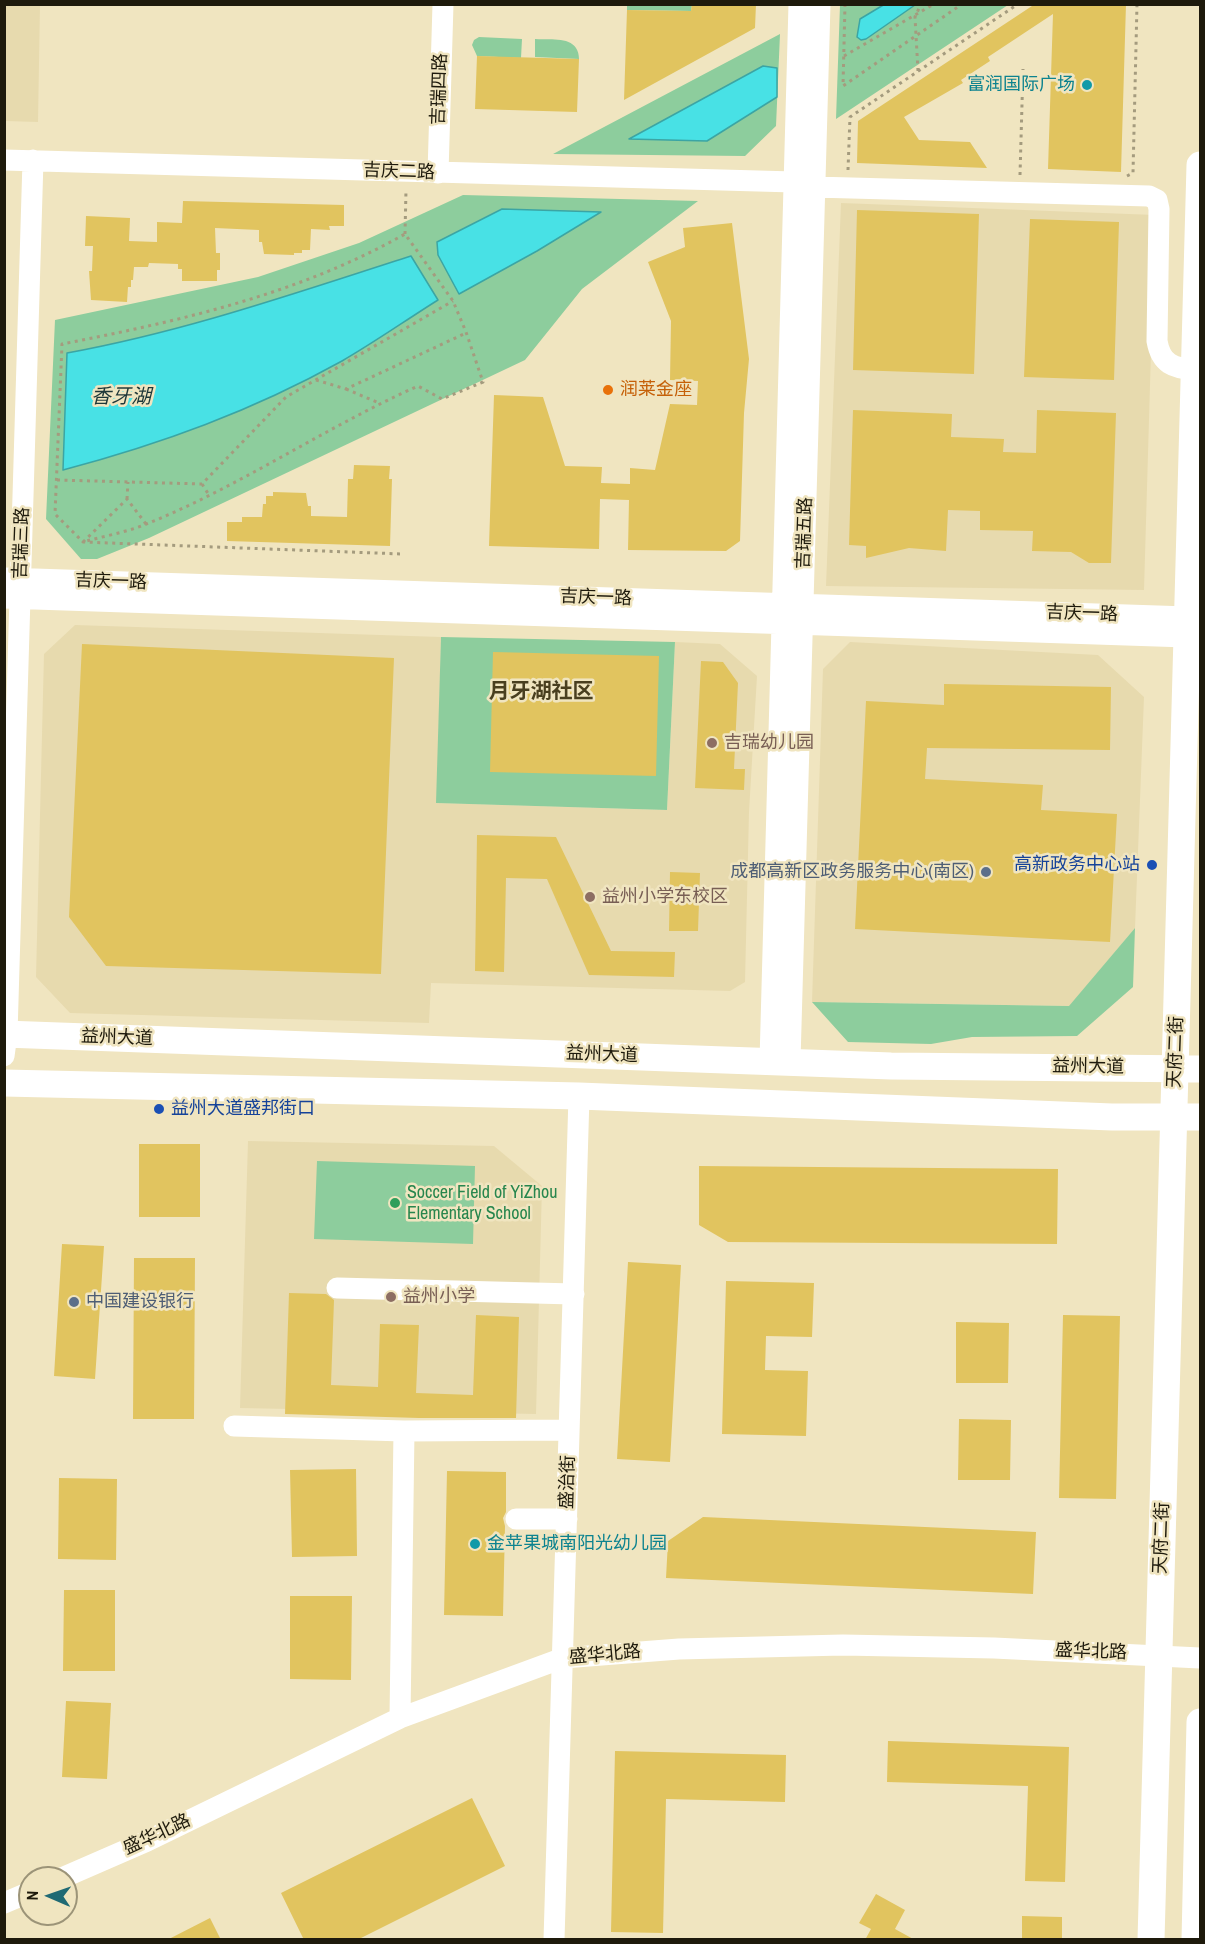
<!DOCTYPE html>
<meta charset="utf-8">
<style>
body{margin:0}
#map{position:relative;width:1205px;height:1944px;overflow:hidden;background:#f0e5c0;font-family:"Archivo Narrow",sans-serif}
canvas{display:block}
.frame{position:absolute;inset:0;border:6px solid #1e1a0c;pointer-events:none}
.north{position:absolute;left:18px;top:1866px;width:60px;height:60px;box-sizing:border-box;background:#f0e5c0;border:2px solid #9c9478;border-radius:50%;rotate:272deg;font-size:16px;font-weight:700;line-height:24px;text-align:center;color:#1e1a0c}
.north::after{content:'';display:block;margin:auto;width:21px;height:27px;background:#206a74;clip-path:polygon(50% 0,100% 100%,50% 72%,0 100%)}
</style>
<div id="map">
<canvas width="1205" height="1944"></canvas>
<div class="frame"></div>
<div class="north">N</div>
</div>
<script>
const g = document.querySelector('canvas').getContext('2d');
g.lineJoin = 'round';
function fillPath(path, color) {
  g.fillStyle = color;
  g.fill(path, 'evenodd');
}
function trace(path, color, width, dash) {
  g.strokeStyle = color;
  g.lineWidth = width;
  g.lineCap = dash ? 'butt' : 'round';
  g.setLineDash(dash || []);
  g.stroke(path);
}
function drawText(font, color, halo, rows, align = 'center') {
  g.font = font + ' "Archivo Narrow","Noto Sans SC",sans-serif';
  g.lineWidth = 5;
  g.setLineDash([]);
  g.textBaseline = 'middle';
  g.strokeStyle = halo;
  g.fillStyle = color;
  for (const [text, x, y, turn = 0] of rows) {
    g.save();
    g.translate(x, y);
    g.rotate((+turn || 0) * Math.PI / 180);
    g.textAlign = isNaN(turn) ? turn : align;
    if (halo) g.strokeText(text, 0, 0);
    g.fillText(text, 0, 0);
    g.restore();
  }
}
fillPath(new Path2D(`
 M 5,4 L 40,5 L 38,122 L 5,121 Z
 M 841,203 L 1155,215 L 1144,590 L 826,586 Z
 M 75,625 L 441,637 L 437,803 L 667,810 L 675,642 L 720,644 L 757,676 L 749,812 L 745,982 L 730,991 L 431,983 L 429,1023 L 70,1013 L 36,977 L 44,654 Z
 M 850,642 L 1098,655 L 1144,697 L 1135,928 L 1070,1006 L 812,1002 L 823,669 Z
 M 248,1141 L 494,1146 L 542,1186 L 536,1414 L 240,1408 Z`), '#e7daae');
fillPath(new Path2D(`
 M 627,5 L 692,5 L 691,11 L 627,10 Z
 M 840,5 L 1008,5 L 836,119 Z
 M 780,34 L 776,126 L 745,156 L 553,154 Z
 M 479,37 L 522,39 L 521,58 L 477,56 L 472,45 L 474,40 Z
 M 535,39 C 552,40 579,35 579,59 L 535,57 Z
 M 463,195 L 698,201 L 582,289 L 525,360 L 149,538 L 97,559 L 81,559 L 46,519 L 55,320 L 258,277 L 359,243 Z
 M 441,637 L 675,642 L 667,810 L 436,803 Z
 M 1135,928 L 1133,987 L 1077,1036 L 972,1037 L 931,1044 L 848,1042 L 812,1002 L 1069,1006 Z
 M 317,1161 L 475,1166 L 473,1244 L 314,1239 Z`), '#8dcd9d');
const water = new Path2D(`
 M 885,4 L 915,5 L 866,39 L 861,40 L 857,37 L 860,19 Z
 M 763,66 L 777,68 L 777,97 L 707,141 L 629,139 Z
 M 502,209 L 601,212 L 537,251 L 459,294 L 438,255 L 437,242 Z
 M 411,256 L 438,300 C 406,320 375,342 342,361 C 252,411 161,444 63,470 L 67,353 C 187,331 295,293 411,256 Z`);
fillPath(water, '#48e1e5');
trace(water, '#3ba5a4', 1.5);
fillPath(new Path2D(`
 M 692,4 L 756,4 L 755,28 L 624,100 L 627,10 L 691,11 Z
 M 1035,4 L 1126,4 L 1121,172 L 1048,169 L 1053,14 L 988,57 L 990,61 L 961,80 L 963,83 L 904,117 L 919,140 L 970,142 L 987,168 L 857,163 L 858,121 Z
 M 477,56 L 579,59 L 577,112 L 475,109 Z
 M 183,201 L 344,205 L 344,226 L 329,226 L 330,230 L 311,229 L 310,250 L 302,250 L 302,253 L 294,253 L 294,255 L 264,254 L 262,242 L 259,242 L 259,230 L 215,228 L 216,253 L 220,253 L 220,270 L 217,270 L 217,281 L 182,281 L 182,269 L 178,269 L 178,264 L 149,263 L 148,267 L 134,267 L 133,280 L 131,280 L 131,287 L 128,287 L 127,302 L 91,300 L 89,271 L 92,271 L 93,246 L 85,246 L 86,216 L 130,218 L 129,241 L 157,242 L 157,222 L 182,223 Z
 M 857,210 L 979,214 L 974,374 L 853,370 Z
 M 1030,219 L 1119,222 L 1114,380 L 1024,377 Z
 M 732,223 L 749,359 L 744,413 L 740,541 L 726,551 L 628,550 L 629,500 L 600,499 L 599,549 L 489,546 L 494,395 L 543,397 L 565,466 L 602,467 L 601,483 L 630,484 L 630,468 L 655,470 L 670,404 L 697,405 L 698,381 L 670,380 L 671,321 L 648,262 L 685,247 L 683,228 Z
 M 853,410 L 952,414 L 951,437 L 1004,439 L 1003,452 L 1036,453 L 1037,410 L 1116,413 L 1111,563 L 1089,563 L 1071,552 L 1032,551 L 1033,531 L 980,530 L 980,511 L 948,510 L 946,551 L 909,548 L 866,558 L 866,546 L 849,545 Z
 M 354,465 L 390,466 L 389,479 L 392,479 L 390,546 L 227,541 L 227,522 L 242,522 L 242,517 L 262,517 L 263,504 L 266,504 L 266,496 L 273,496 L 273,492 L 306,493 L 308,506 L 311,506 L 311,516 L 347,517 L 348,479 L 353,479 Z
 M 82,644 L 394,658 L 381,974 L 106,966 L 69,917 Z
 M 493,652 L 659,656 L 656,776 L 490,772 Z
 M 701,661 L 723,662 L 738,683 L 734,769 L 745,769 L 744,790 L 695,788 Z
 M 944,684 L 1111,687 L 1110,750 L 927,748 L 925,779 L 1043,785 L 1041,810 L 1117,814 L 1110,942 L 855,929 L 866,701 L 944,705 Z
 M 477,835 L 556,837 L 611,951 L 675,952 L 674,977 L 589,975 L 547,879 L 506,878 L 504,972 L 475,971 Z
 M 670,872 L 700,873 L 698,931 L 669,931 Z
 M 139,1144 L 200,1144 L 200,1217 L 139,1217 Z
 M 699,1166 L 1058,1169 L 1057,1244 L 728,1242 L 699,1225 Z
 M 62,1244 L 104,1246 L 95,1379 L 54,1376 Z
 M 134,1258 L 195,1258 L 194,1419 L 133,1419 Z
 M 628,1262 L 681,1265 L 670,1462 L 617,1459 Z
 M 726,1281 L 814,1283 L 812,1337 L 766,1336 L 765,1370 L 808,1371 L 806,1436 L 722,1434 Z
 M 289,1293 L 326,1294 L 334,1300 L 331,1385 L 378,1387 L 380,1324 L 419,1325 L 416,1393 L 473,1395 L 476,1315 L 519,1317 L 516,1418 L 419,1418 L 285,1414 Z
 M 1063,1315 L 1120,1316 L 1116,1499 L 1059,1498 Z
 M 956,1322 L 1009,1323 L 1008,1383 L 956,1383 Z
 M 959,1419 L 1011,1420 L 1010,1480 L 958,1480 Z
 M 356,1469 L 357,1556 L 292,1557 L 290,1470 Z
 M 447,1471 L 506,1472 L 506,1512 L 503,1518 L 505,1526 L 503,1616 L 444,1615 Z
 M 59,1478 L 117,1479 L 116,1560 L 58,1559 Z
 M 703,1517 L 1036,1532 L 1033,1594 L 666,1578 L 668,1541 Z
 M 64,1590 L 115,1590 L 115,1671 L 63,1671 Z
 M 290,1596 L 352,1596 L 351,1680 L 290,1679 Z
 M 66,1701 L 111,1703 L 107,1779 L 62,1777 Z
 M 888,1741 L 1069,1747 L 1065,1882 L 1025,1881 L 1028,1786 L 887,1782 Z
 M 615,1751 L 786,1755 L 785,1802 L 666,1799 L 663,1933 L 611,1932 Z
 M 472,1798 L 505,1866 L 357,1940 L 304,1940 L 281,1893 Z
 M 876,1894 L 905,1910 L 895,1929 L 915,1940 L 865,1940 L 871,1929 L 859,1923 Z
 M 1022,1916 L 1062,1917 L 1062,1940 L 1022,1940 Z
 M 210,1918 L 221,1940 L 167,1940 Z`), '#e1c45f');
trace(new Path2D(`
 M 845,4 L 843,86 L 962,4
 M 844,56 L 934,4
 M 918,71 L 915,17 L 921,4
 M 848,170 L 850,117 L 1018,4
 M 1020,175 L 1023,69
 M 1127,176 L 1133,173 L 1137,4
 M 405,234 L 406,190
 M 316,380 L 346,389 L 466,333
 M 346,389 L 379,403
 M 57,480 L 202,484 L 286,397 L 453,301
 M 202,484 L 209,495
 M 127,499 L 128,482
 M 146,524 L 127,499 L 83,542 C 104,536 128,532 149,523 C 242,485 326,427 418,386 L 442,399 L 483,382 L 466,332 L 453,301 L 405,234 C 299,294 180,321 62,344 L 55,514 L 83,542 L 402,554`), '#a49b7e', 3, [3, 4.5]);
trace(new Path2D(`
 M 4,160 L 794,182
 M 438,173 L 443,4
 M 814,187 L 1149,196 L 1157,200 L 1159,209 L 1157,341 C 1161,364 1173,368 1195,370
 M 4,578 L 1188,617
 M 4,598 L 1187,637
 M 4,1056 L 7,1034 L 33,160
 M 770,1061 L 799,4
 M 790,1061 L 820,4
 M 337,1288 L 574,1294
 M 234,1426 L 404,1431 L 569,1430
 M 516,1519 L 567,1519
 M 400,1718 L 404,1431
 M 62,1878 L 147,1841 L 400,1718 L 563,1658 L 679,1649 L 843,1645 L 994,1648 L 1200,1658
 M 4,1903 L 30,1892
 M 554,1940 L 579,1096`), '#fff', 21);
trace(new Path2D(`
 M 4,1034 L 891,1066 L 1200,1069
 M 4,1083 L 579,1096 L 1112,1117 L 1200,1117
 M 1151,1940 L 1200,165
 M 1195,1940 L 1200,1722`), '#fff', 27);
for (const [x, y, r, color] of [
 [1087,85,6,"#0f9aa8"],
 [608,390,6,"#e8710a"],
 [712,743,6,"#8d6e63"],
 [1152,865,6,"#1a4fb4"],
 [986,872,6,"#5c6f8a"],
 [590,897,6,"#8d6e63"],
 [159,1109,6,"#1a4fb4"],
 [395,1203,6,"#2e9e5b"],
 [391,1297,6,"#8d6e63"],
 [74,1302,6,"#5c6f8a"],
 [475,1544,6,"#0f9aa8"]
]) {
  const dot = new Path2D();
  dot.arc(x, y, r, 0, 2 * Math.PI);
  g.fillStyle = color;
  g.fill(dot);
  trace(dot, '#f0e5c0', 2);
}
drawText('18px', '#0d838f', '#f0e5c0', [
 ["富润国际广场",1075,85],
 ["金苹果城南阳光幼儿园",487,1544,"left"]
], 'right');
drawText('18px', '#1e1a0c', '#f0e5c0', [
 ["吉瑞四路",440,89,-88],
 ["吉庆二路",399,172,2],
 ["吉瑞五路",805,533,-88],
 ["吉瑞三路",22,543,-88],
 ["吉庆一路",111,582,2],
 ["吉庆一路",596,598,2],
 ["吉庆一路",1082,614,2],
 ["益州大道",117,1038,2],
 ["天府二街",1176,1052,-88],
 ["益州大道",602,1055,2],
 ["益州大道",1088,1067,1],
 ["盛治街",568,1482,-88],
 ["天府二街",1162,1538,-88],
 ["盛华北路",1091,1652,2],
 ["盛华北路",605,1655,-5],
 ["盛华北路",157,1835,-25]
]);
drawText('18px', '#c56008', '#f0e5c0', [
 ["润莱金座",620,390]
], 'left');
drawText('18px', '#785e54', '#f0e5c0', [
 ["吉瑞幼儿园",724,743],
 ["益州小学东校区",602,897],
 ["益州小学",403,1297]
], 'left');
drawText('18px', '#164399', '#f0e5c0', [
 ["高新政务中心站",1140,865],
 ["益州大道盛邦街口",171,1109,"left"]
], 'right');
drawText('18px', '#4e5e75', '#f0e5c0', [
 ["成都高新区政务服务中心(南区)",974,872],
 ["中国建设银行",86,1302,"left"]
], 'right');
drawText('18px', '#27864d', '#f0e5c0', [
 ["Soccer Field of YiZhou",407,1193],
 ["Elementary School",407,1214]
], 'left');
drawText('italic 20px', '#1e3738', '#f0e5c0', [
 ["香牙湖",121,398]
]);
drawText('bold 21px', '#493f1f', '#f0e5c0', [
 ["月牙湖社区",541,692]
]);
</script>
